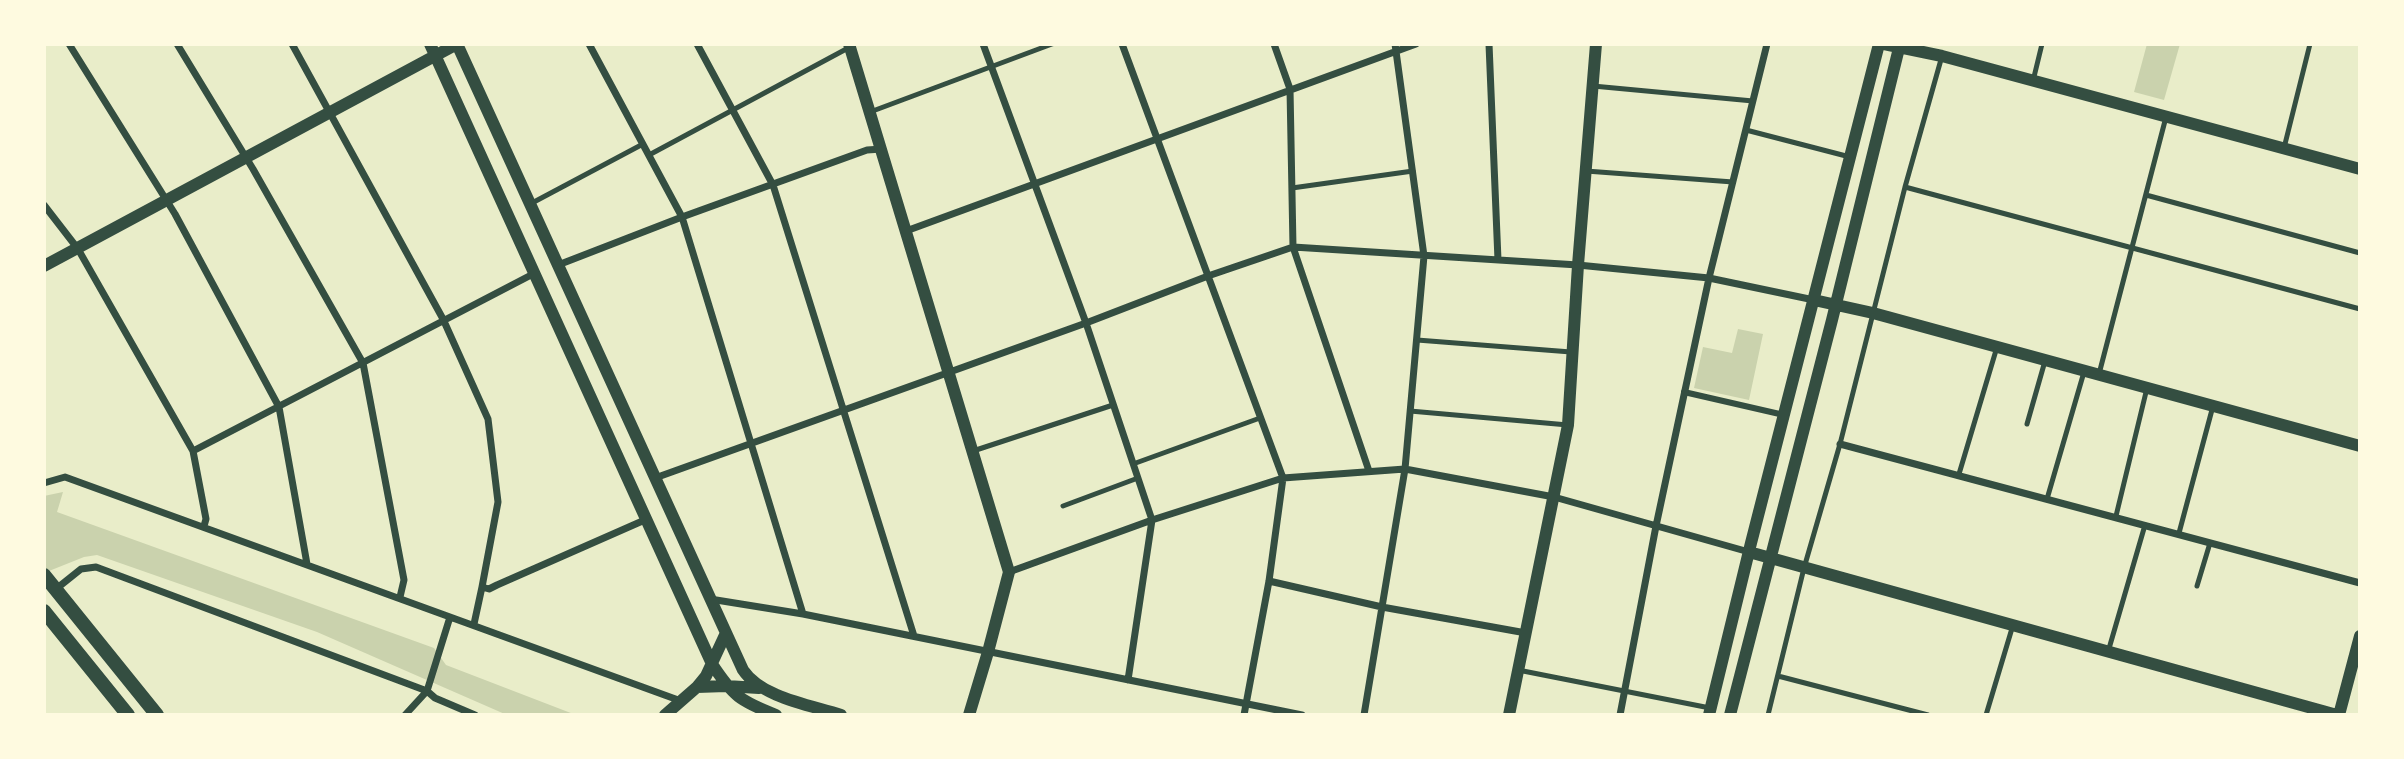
<!DOCTYPE html>
<style>
body{margin:0}
#map{position:relative;width:2404px;height:759px;overflow:hidden;background:#e9edc9;font-family:Jost,sans-serif}
canvas{display:block}
.frame{position:absolute;inset:0;border:46px solid #fefae0;pointer-events:none}
</style>
<div id="map">
<canvas width="2404" height="759"></canvas>
<div class="frame"></div>
</div>
<script>
const g = document.querySelector('canvas').getContext('2d');
g.lineJoin = 'round';
function fillPath(path, color) {
  g.fillStyle = color;
  g.fill(path, 'evenodd');
}
function trace(path, color, width, dash) {
  g.strokeStyle = color;
  g.lineWidth = width;
  g.lineCap = dash ? 'butt' : 'round';
  g.setLineDash(dash || []);
  g.stroke(path);
}
fillPath(new Path2D(`
 M 2147,44 L 2180,44 L 2164,100 L 2134,92 Z
 M 1738,329 L 1763,334 L 1749,400 L 1694,388 L 1703,347 L 1732,353 Z
 M 63,492 L 57,512 L 434,648 L 446,665 L 576,715 L 507,715 L 317,632 L 97,555 L 84,557 L 44,573 L 44,496 Z`), '#cad2ad');
trace(new Path2D(`
 M 2033,81 L 2042,44
 M 1593,86 L 1753,101
 M 870,112 L 1052,44
 M 1746,130 L 1850,157
 M 2284,148 L 2310,44
 M 649,155 L 850,47
 M 1586,171 L 1733,182
 M 1905,187 L 2360,309
 M 1292,188 L 1413,171
 M 2146,195 L 2360,253
 M 532,203 L 643,144
 M 1417,340 L 1571,352
 M 2099,374 L 2166,117
 M 1410,411 L 1568,425
 M 2027,424 L 2045,361
 M 973,451 L 1113,405
 M 1133,464 L 1260,418
 M 1959,474 L 1997,347
 M 2047,499 L 2084,372
 M 1063,506 L 1138,478
 M 2116,516 L 2147,388
 M 2179,533 L 2213,406
 M 2197,586 L 2210,543
 M 2108,652 L 2145,525
 M 1518,670 L 1710,708
 M 1778,676 L 1928,715
 M 1768,715 L 1804,568 L 1840,444 L 1905,187 L 1942,56
 M 1986,715 L 2013,625`), '#344e41', 5);
trace(new Path2D(`
 M 1684,392 L 1784,415`), '#344e41', 6);
trace(new Path2D(`
 M 69,44 L 175,214 L 279,407 L 307,564
 M 177,44 L 253,169 L 363,363 L 404,580 L 400,597
 M 292,44 L 443,319 L 488,419 L 498,502 L 482,587
 M 589,44 L 682,217 L 803,614
 M 697,44 L 773,185 L 914,636
 M 983,44 L 1086,323 L 1152,520 L 1128,680
 M 1122,44 L 1283,478 L 1269,581 L 1244,715
 M 1274,44 L 1290,89 L 1293,247 L 1369,471
 M 1489,44 L 1498,260
 M 44,205 L 78,249 L 193,451 L 206,519 L 204,526
 M 906,231 L 1416,44
 M 558,265 L 682,217 L 867,150 L 882,149
 M 1840,444 L 2360,583
 M 193,451 L 535,273
 M 655,478 L 1086,323 L 1208,276 L 1293,247 L 1578,265 L 1709,278 L 1814,300
 M 44,483 L 65,477 L 681,701
 M 1009,572 L 1152,520 L 1283,478 L 1405,469 L 1554,497 L 1749,552
 M 1269,581 L 1382,607 L 1526,633
 M 56,589 L 81,569 L 96,567 L 427,691 L 435,698 L 475,715
 M 710,599 L 803,614 L 1302,715
 M 474,624 L 482,587 L 489,589 L 497,585 L 647,519
 M 405,715 L 427,691 L 450,617
 M 1364,715 L 1405,469 L 1424,256 L 1395,44
 M 1620,715 L 1656,526 L 1709,278 L 1767,44`), '#344e41', 7);
trace(new Path2D(`
 M 430,44 L 712,664 C 733,696 740,701 776,715
 M 457,44 L 743,670 C 762,698 810,705 841,715
 M 849,44 L 1009,572 L 988,652 L 969,715
 M 1884,44 L 1942,56 L 2360,169
 M 44,266 L 457,44
 M 1814,300 L 1873,313 L 2360,446
 M 1749,552 L 2337,715
 M 697,687 L 726,686 L 759,688
 M 665,715 L 697,687 L 706,676 L 725,635
 M 1509,715 L 1568,425 L 1578,265 L 1596,44
 M 1709,715 L 1751,543 L 1879,44
 M 1730,715 L 1832,320 L 1900,44
 M 2339,715 L 2360,636`), '#344e41', 12);
trace(new Path2D(`
 M 44,575 L 157,715
 M 44,611 L 128,715`), '#344e41', 14);
</script>
